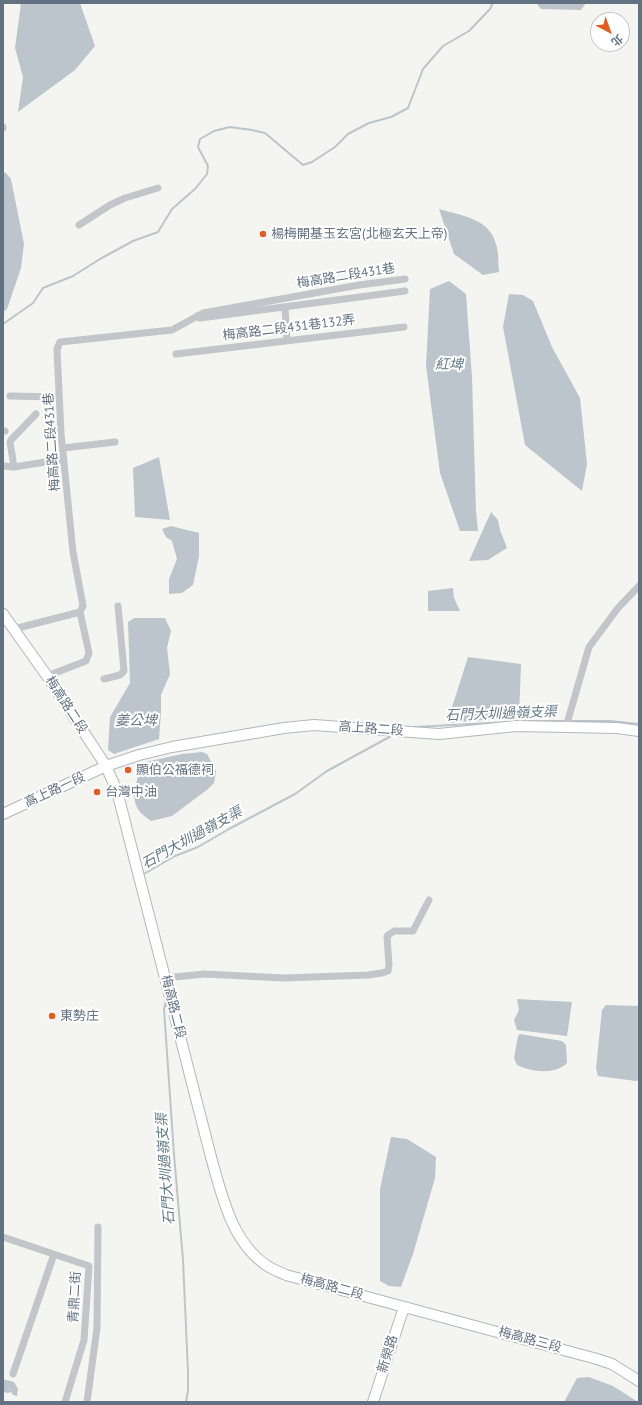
<!DOCTYPE html>
<meta charset="utf-8">
<style>
body{margin:0}
#map{position:relative;width:642px;height:1405px;overflow:hidden;background:#f4f5f0;font-family:"PT Sans","Noto Sans TC",sans-serif}
canvas{display:block}
.frame{position:absolute;inset:0;border:4px solid #637282;pointer-events:none}
.north{position:absolute;left:590px;top:12px;width:40px;height:40px;box-sizing:border-box;background:#fff;border:1px solid #c1c7cd;border-radius:50%;rotate:139deg;font-size:11px;font-weight:700;line-height:16px;text-align:center;color:#637282}
.north::after{content:'';display:block;margin:auto;width:14px;height:18px;background:#e65c1f;clip-path:polygon(50% 0,100% 100%,50% 72%,0 100%)}
</style>
<div id="map">
<canvas width="642" height="1405"></canvas>
<div class="frame"></div>
<div class="north">北</div>
</div>
<script>
const g = document.querySelector('canvas').getContext('2d');
g.lineJoin = 'round';
function fillPath(path, color) {
  g.fillStyle = color;
  g.fill(path, 'evenodd');
}
function trace(path, color, width, dash) {
  g.strokeStyle = color;
  g.lineWidth = width;
  g.lineCap = dash ? 'butt' : 'round';
  g.setLineDash(dash || []);
  g.stroke(path);
}
function drawText(font, color, halo, rows, align = 'center') {
  g.font = font + ' "PT Sans","Noto Sans TC",sans-serif';
  g.lineWidth = 4;
  g.setLineDash([]);
  g.textBaseline = 'middle';
  g.strokeStyle = halo;
  g.fillStyle = color;
  for (const [text, x, y, turn = 0] of rows) {
    g.save();
    g.translate(x, y);
    g.rotate((+turn || 0) * Math.PI / 180);
    g.textAlign = isNaN(turn) ? turn : align;
    if (halo) g.strokeText(text, 0, 0);
    g.fillText(text, 0, 0);
    g.restore();
  }
}
fillPath(new Path2D(`
 M 21,3 L 80,3 L 95,46 L 75,70 L 18,112 L 23,77 L 15,48 Z
 M 536,3 L 586,3 L 581,10 L 541,9 Z
 M 5,172 L 11,179 L 24,244 L 21,268 L 7,309 L 3,312 L 3,175 Z
 M 439,209 C 462,216 489,218 496,244 C 499,253 498,263 499,272 L 483,275 L 454,254 Z
 M 449,281 L 466,294 L 472,377 L 476,512 L 478,531 L 460,531 L 440,473 L 426,366 L 430,289 Z
 M 509,294 L 523,295 L 533,301 L 552,347 L 580,398 L 587,464 L 582,491 L 525,445 L 503,327 Z
 M 159,457 L 170,520 L 135,517 L 133,468 Z
 M 491,512 L 498,520 L 500,530 L 507,548 L 488,560 L 469,561 Z
 M 171,526 L 199,533 L 199,556 L 193,585 L 182,593 L 169,594 L 169,579 L 177,559 L 172,541 L 166,537 L 162,529 Z
 M 453,588 L 454,598 L 460,611 L 428,611 L 428,591 Z
 M 134,618 L 165,618 L 171,631 L 167,648 L 170,674 L 161,695 L 161,713 L 159,739 L 114,754 L 108,750 L 110,717 L 130,683 L 128,622 Z
 M 468,657 L 521,664 L 519,717 L 447,723 Z
 M 202,752 L 207,754 L 216,771 L 214,783 L 208,789 L 172,816 L 151,821 C 125,804 136,790 141,763 L 182,754 Z
 M 517,999 L 572,1002 L 567,1036 L 517,1030 L 514,1020 L 519,1010 Z
 M 606,1005 L 639,1006 L 639,1080 L 636,1081 L 598,1076 L 596,1068 L 602,1010 Z
 M 520,1034 L 562,1041 L 566,1045 L 567,1063 C 555,1075 532,1072 517,1065 L 514,1058 L 518,1036 Z
 M 391,1137 L 407,1139 L 436,1157 L 435,1178 L 413,1254 L 401,1287 L 389,1286 L 380,1281 L 380,1189 Z
 M 589,1377 L 613,1386 L 638,1402 L 564,1402 L 577,1378 Z
 M 3,1379 L 14,1382 L 18,1389 L 17,1396 L 13,1395 L 11,1392 L 8,1393 L 3,1392 Z`), '#bbc5cb');
trace(new Path2D(`
 M 3,324 L 33,303 L 43,288 L 73,276 L 100,259 L 133,241 L 158,232 L 172,209 L 195,189 L 207,174 L 208,166 L 198,147 L 200,139 L 214,131 L 230,127 L 252,130 L 265,133 L 303,165 L 312,162 L 335,147 L 348,134 L 369,123 L 391,117 L 408,108 L 423,69 L 443,46 L 469,31 L 490,9 L 493,3
 M 519,721 L 565,721
 M 569,721 L 610,721 L 639,724
 M 414,727 L 511,722
 M 142,875 L 175,856 L 198,847 L 229,829 L 295,794 L 327,771 L 393,735
 M 166,1001 L 164,1009 L 174,1154 L 183,1260 L 188,1372 L 188,1390 L 186,1402`), '#bbc5cb', 2);
const secondary = new Path2D(`
 M 3,614 L 47,676 L 106,766 L 117,791 L 211,1157 C 222,1196 232,1244 269,1267 C 274,1270 280,1272 286,1275 L 597,1359 L 612,1364 L 639,1381
 M 3,814 L 106,766 L 139,755 L 172,747 L 284,728 L 314,725 L 439,734 L 516,726 L 617,728 L 639,731
 M 373,1402 L 404,1307`);
trace(secondary, '#b2b7bc', 12);
trace(new Path2D(`
 M 3,127 L 3,128
 M 79,225 L 110,205 L 125,198 L 158,188
 M 285,308 L 287,340
 M 197,316 L 200,318 L 405,291
 M 176,354 L 404,327
 M 10,396 L 59,397
 M 3,431 L 5,431
 M 63,448 L 115,442
 M 3,466 L 14,467 L 64,459
 M 14,467 L 10,442 L 11,440 L 36,414
 M 14,629 L 80,612 L 83,606 L 73,552 L 61,434 L 57,349 L 60,342 L 172,330 L 203,313 L 359,285 L 405,279
 M 47,676 L 86,661 L 89,653 L 80,612
 M 104,679 L 120,675 L 124,671 L 118,606
 M 566,727 L 589,647 L 618,608 L 639,586
 M 165,978 L 205,974 L 284,978 L 368,975 L 382,973 L 388,971 L 389,965 L 387,936 L 394,931 L 413,931 L 429,900
 M 3,1237 L 89,1266 L 84,1340 L 65,1402
 M 13,1374 L 54,1254
 M 87,1402 L 97,1328 L 98,1227`), '#c2c5c9', 7);
trace(secondary, '#fff', 10);
for (const [x, y, r, color] of [
 [263,234,4,"#e65c1f"],
 [128,770,4,"#e65c1f"],
 [97,792,4,"#e65c1f"],
 [52,1016,4,"#e65c1f"]
]) {
  const dot = new Path2D();
  dot.arc(x, y, r, 0, 2 * Math.PI);
  g.fillStyle = color;
  g.fill(dot);
  trace(dot, '#fff', 1.5);
}
drawText('13px', '#637282', '#fff', [
 ["楊梅開基玉玄宮(北極玄天上帝)",271,234],
 ["顯伯公福德祠",136,770],
 ["台灣中油",105,792],
 ["東勢庄",60,1016]
], 'left');
drawText('13px', '#637282', '#fff', [
 ["梅高路二段431巷",346,276,-9],
 ["梅高路二段431巷132弄",289,328,-7],
 ["梅高路二段431巷",52,442,-94],
 ["梅高路二段",66,705,57],
 ["高上路二段",371,729,4],
 ["高上路一段",55,790,-25],
 ["梅高路二段",173,1007,76],
 ["梅高路二段",332,1287,15],
 ["青鼎二街",75,1297,-87],
 ["梅高路三段",530,1340,15],
 ["新榮路",388,1354,-73]
]);
drawText('italic 14px', '#637a86', '#fff', [
 ["紅埤",449,365],
 ["石門大圳過嶺支渠",501,714,-2],
 ["姜公埤",136,721],
 ["石門大圳過嶺支渠",192,838,-29],
 ["石門大圳過嶺支渠",166,1169,-94]
]);
</script>
